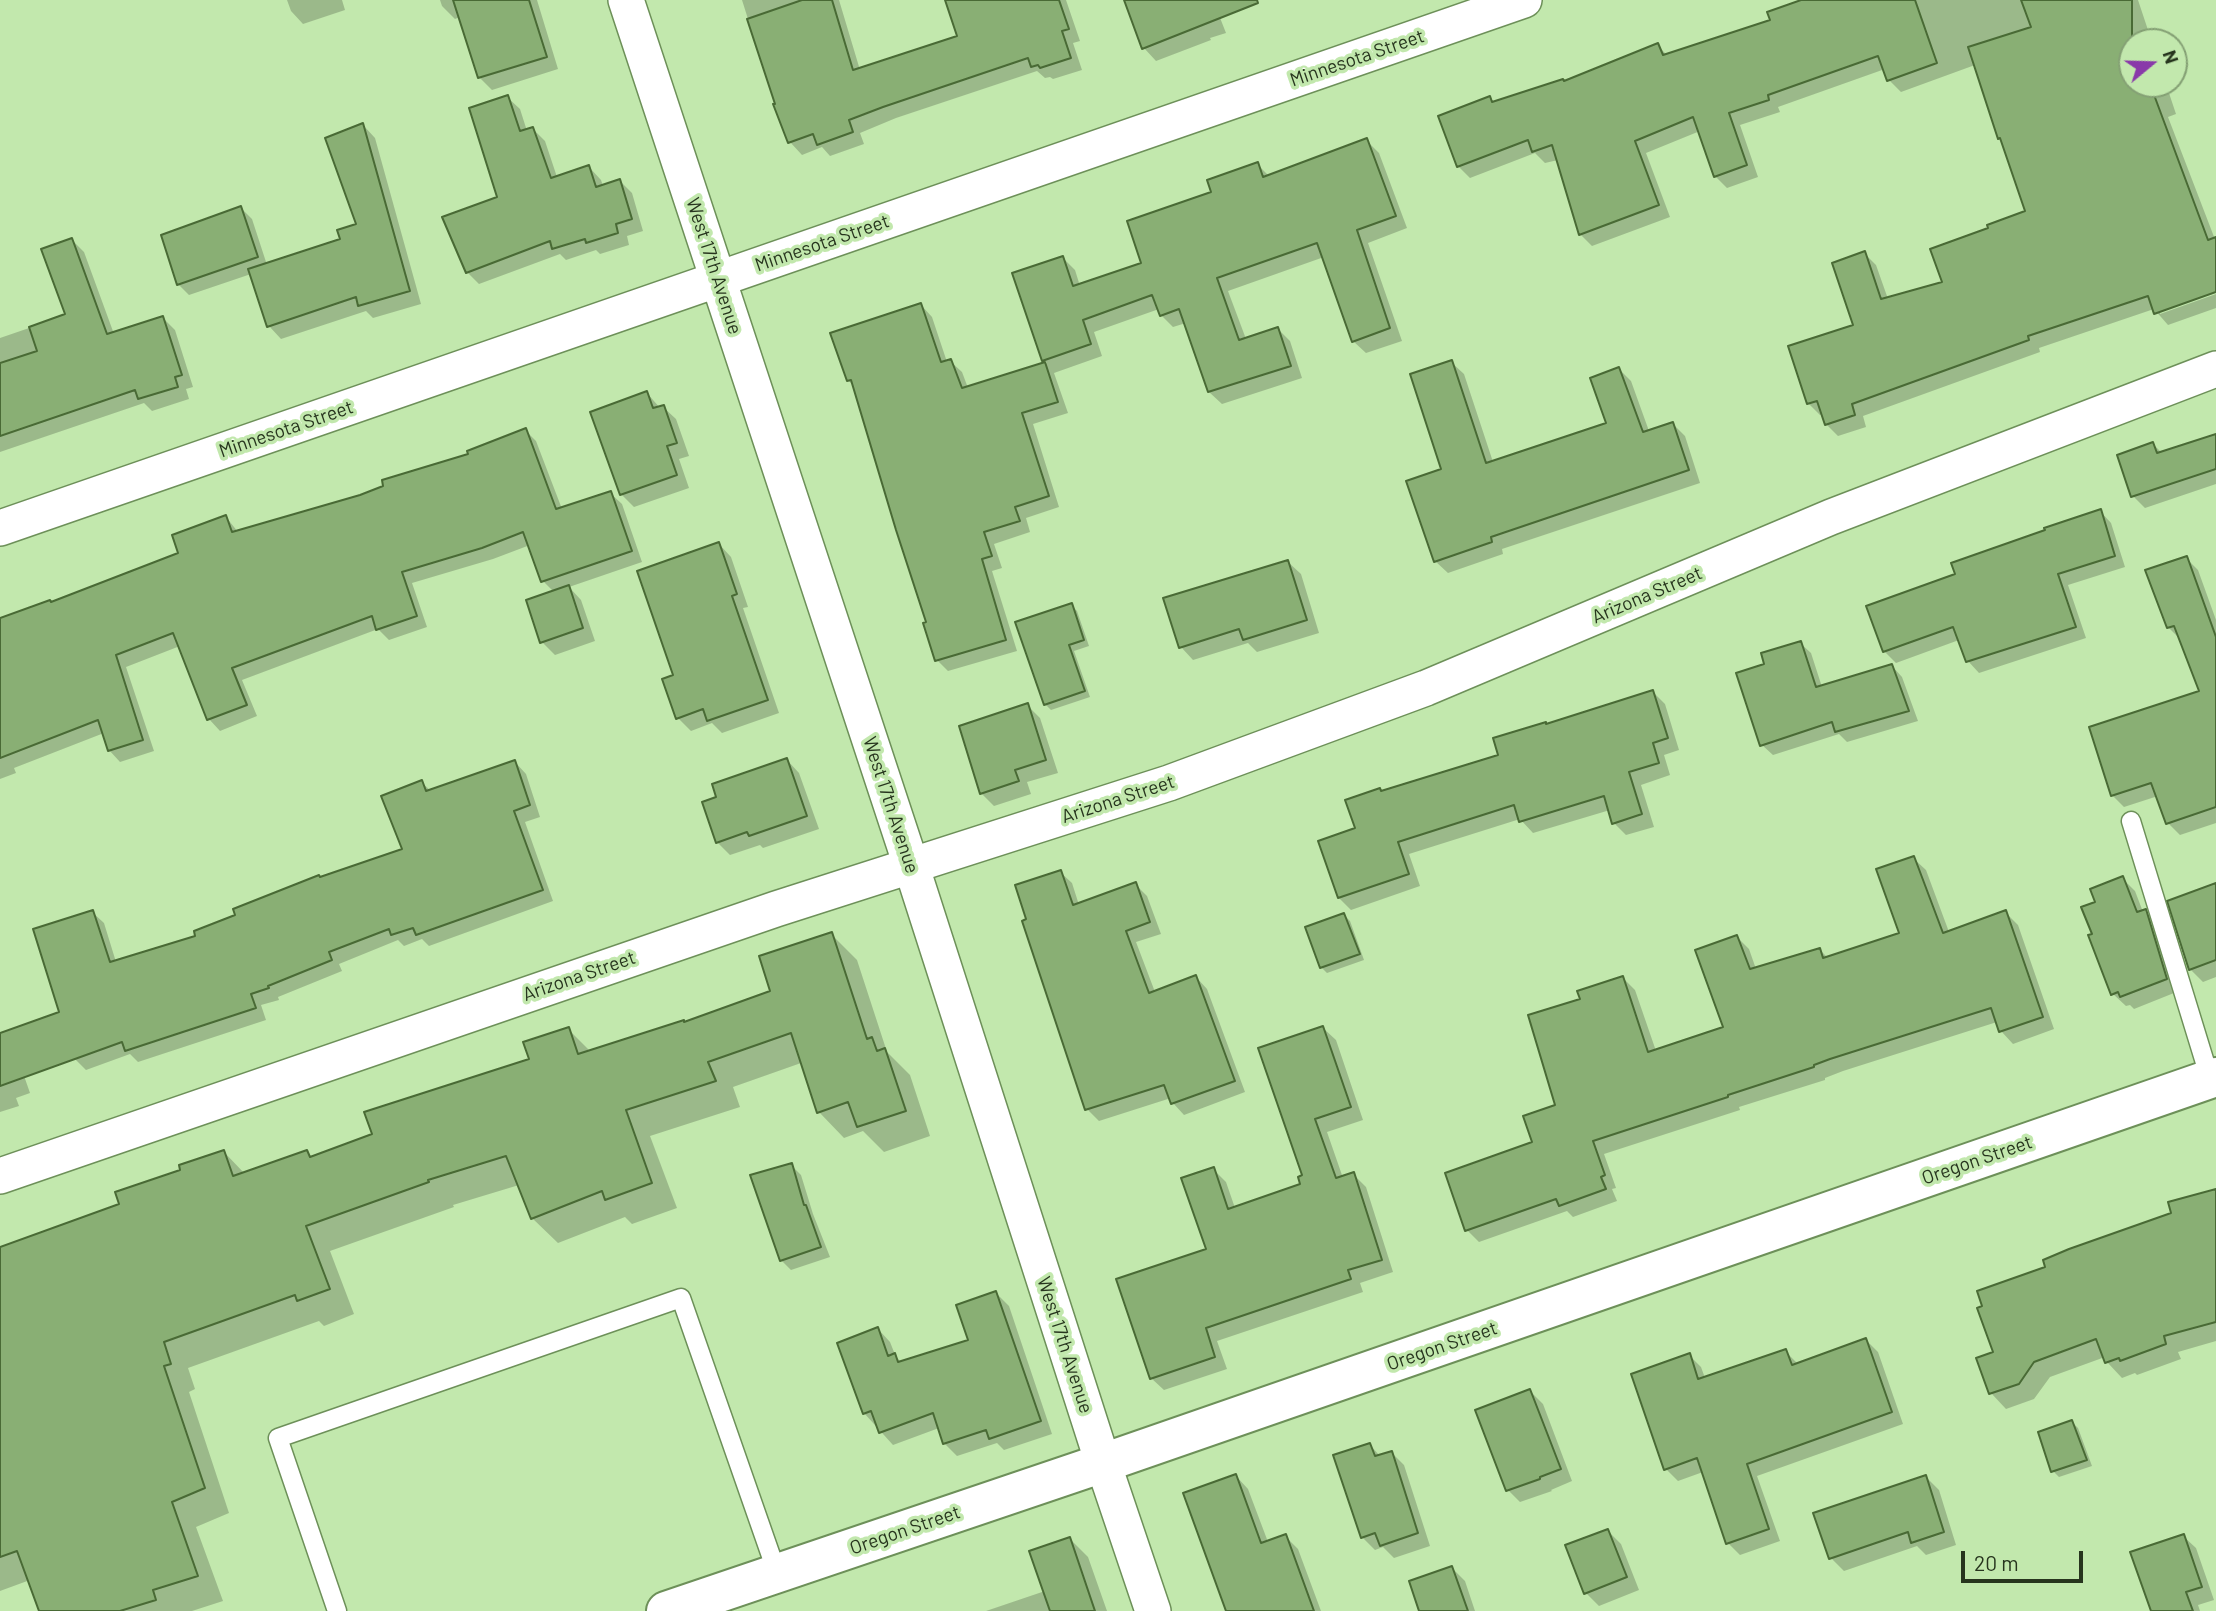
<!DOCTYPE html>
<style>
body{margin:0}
#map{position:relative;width:2216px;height:1611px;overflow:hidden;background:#c2e8ad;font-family:Barlow,sans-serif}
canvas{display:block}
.north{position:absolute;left:2118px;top:28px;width:70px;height:70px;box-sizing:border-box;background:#c2e8ad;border:2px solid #84a074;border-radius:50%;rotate:71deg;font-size:19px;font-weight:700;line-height:28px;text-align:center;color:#27351e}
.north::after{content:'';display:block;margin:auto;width:24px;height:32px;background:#8939a9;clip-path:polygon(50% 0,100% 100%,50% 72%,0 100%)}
.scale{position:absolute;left:1961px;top:1551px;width:122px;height:32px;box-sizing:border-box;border:4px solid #27351e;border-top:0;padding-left:9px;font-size:21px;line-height:24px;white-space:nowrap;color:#27351e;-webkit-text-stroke:5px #c2e8ad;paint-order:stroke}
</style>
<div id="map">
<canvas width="2216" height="1611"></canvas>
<div class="north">N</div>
<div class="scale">20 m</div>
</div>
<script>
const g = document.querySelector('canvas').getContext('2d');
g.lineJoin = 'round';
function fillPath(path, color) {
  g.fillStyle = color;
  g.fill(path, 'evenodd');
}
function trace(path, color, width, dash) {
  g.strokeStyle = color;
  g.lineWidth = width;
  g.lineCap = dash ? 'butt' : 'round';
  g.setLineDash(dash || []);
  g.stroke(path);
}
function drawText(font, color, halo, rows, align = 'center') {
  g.font = font + ' Barlow,sans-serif';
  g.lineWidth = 7;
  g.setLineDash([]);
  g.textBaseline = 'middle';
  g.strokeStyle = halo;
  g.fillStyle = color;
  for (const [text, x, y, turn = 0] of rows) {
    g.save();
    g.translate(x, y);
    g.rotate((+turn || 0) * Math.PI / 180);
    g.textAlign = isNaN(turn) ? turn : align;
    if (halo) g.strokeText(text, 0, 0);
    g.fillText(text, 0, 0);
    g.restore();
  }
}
fillPath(new Path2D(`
 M 287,0 L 342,0 L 345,10 L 303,24 L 291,11 Z
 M 440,0 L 537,0 L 558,69 L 492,90 L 479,77 L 460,17 L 455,19 L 442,6 Z
 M 742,0 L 839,0 L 860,70 L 959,37 L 947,0 L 1066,0 L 1080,41 L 1073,43 L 1082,70 L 1053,79 L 1050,77 L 1045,78 L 1037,71 L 896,118 L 860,133 L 864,144 L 830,156 L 822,147 L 802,155 L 790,142 L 775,105 Z
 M 1126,0 L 1213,0 L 1226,33 L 1210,38 L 1211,40 L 1156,61 L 1144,48 Z
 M 1815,0 L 2138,0 L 2152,42 L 2132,42 L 2132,84 L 2166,84 L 2176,114 L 2168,117 L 2216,242 L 2216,290 L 2160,310 L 2160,314 L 2216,294 L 2216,308 L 2168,325 L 2154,309 L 2039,348 L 2040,352 L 1863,416 L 1866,427 L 1838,436 L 1826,424 L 1823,414 L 1820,415 L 1808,403 L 1855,326 L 1864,253 L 1876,265 L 1888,299 L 1944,284 L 1990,229 L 2027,212 L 2004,143 L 1999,138 L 1975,65 L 1901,92 L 1889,80 L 1885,69 L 1778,107 L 1780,112 L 1740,125 L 1758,177 L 1727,188 L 1715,176 L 1700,131 L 1646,153 L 1670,217 L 1592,246 L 1580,234 L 1558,160 L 1545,163 L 1535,153 L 1470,178 L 1458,166 L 1489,98 L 1495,103 L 1564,83 L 1657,45 L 1667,55 L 1773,21 Z
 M 507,97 L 520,109 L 527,131 L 533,129 L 545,141 L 557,177 L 589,167 L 601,180 L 603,186 L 620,181 L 632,193 L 643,231 L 627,236 L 629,245 L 600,254 L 596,250 L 566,260 L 560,254 L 479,284 L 467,272 L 499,198 Z
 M 363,125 L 375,138 L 421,304 L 373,318 L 366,311 L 281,339 L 269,326 L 251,274 L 189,295 L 178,284 L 241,208 L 252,219 L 267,265 L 342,240 L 359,225 Z
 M 1367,141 L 1379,153 L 1407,228 L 1368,243 L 1402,341 L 1366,353 L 1353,341 L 1324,257 L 1228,291 L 1246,339 L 1278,329 L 1290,341 L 1302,378 L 1222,404 L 1209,392 L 1186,323 L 1173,327 L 1161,315 L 1159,309 L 1094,332 L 1102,356 L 1054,373 L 1068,413 L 1033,424 L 1059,507 L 1026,518 L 1030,532 L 994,544 L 1002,568 L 992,571 L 1017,651 L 948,671 L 937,660 L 928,623 L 855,387 L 848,380 L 921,305 L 932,317 L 947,362 L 950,361 L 962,372 L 968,388 L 1047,363 L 1044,360 L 1063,258 L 1075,270 L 1080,286 L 1143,264 L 1213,193 L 1257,164 L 1270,177 Z
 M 72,240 L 84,252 L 114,334 L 163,318 L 175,330 L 193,387 L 186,389 L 189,399 L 152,411 L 144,403 L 0,452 L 0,338 L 67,315 Z
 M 1451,362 L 1464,374 L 1493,462 L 1608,424 L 1619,369 L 1631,381 L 1649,431 L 1673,424 L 1685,436 L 1700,483 L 1502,549 L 1503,554 L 1448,573 L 1435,561 Z
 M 647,393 L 660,408 L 663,407 L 676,419 L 689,456 L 679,459 L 689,488 L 634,507 L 621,494 Z
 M 525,430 L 536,441 L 562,509 L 610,493 L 622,504 L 642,562 L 569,587 L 581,600 L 595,641 L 555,655 L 542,642 L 554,592 L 543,581 L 530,545 L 493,559 L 412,583 L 427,627 L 389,640 L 378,629 L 242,680 L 257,716 L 220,731 L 209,719 L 180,646 L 126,667 L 154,751 L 120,762 L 109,750 L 104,733 L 14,768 L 16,773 L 0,779 L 0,718 L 51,604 L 180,554 L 226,517 L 238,532 L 361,497 L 470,455 Z
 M 2216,436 L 2216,484 L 2145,508 L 2133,496 L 2153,444 L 2163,454 Z
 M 2100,511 L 2111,523 L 2125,567 L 2068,585 L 2086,638 L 1979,673 L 1968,661 L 1959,640 L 1896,663 L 1884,651 L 1957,575 Z
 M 719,544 L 731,557 L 748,607 L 743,608 L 779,713 L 722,733 L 712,723 L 691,731 L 678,718 L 675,676 Z
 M 2186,558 L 2198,570 L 2216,620 L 2216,823 L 2180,835 L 2168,823 L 2158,796 L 2124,807 L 2112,795 L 2202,693 L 2180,639 L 2168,627 Z
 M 1288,562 L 1301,574 L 1319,633 L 1257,652 L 1248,643 L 1193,660 L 1181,647 Z
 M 1071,605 L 1077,611 L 1089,646 L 1074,651 L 1090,697 L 1051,710 L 1045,704 Z
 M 1800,643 L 1811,653 L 1822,687 L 1892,666 L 1902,677 L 1918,721 L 1847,742 L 1839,734 L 1773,755 L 1762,745 L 1766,665 Z
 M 1653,692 L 1665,704 L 1679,750 L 1664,755 L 1670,775 L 1641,785 L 1654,827 L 1626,835 L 1614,823 L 1610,810 L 1533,833 L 1520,819 L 1409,854 L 1420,886 L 1351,910 L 1339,898 L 1357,829 L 1382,793 L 1500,756 Z
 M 1027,705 L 1040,718 L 1058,773 L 1027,782 L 1031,794 L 994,806 L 981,793 Z
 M 787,760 L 799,773 L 819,829 L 763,848 L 760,845 L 730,855 L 717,842 Z
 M 515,762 L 526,774 L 540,817 L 525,822 L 553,901 L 429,946 L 422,939 L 404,946 L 398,940 L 339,964 L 342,971 L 278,997 L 279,1000 L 261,1005 L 266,1020 L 138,1062 L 130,1054 L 86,1070 L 75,1059 L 92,912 L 104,923 L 116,962 L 197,937 L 320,879 L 404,850 L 421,782 L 431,791 Z
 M 1913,858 L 1926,870 L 1949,932 L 2005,912 L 2018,925 L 2054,1029 L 2013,1044 L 2001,1031 L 1997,1022 L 1843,1071 L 1825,1078 L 1825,1080 L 1739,1107 L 1740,1110 L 1604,1154 L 1616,1188 L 1612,1189 L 1617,1201 L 1573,1217 L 1567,1211 L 1479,1242 L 1467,1230 L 1534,1143 L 1557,1106 L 1582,1000 L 1623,978 L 1635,990 L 1656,1051 L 1725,1028 L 1737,937 L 1749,949 L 1756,969 L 1820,950 L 1828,958 L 1901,934 Z
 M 1060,872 L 1072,883 L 1079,905 L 1135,884 L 1147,896 L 1161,934 L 1136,942 L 1155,992 L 1196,977 L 1207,989 L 1245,1092 L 1184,1115 L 1173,1103 L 1171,1098 L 1099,1121 L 1087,1109 L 1028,920 Z
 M 2122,878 L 2135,891 L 2143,912 L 2146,911 L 2158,924 L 2179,991 L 2134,1009 L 2130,1005 L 2126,1006 L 2113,994 L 2094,935 L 2097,903 Z
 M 2216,885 L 2216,977 L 2203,982 L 2190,969 Z
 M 1344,915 L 1350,921 L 1364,960 L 1327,973 L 1321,967 Z
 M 831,934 L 857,960 L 887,1052 L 910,1075 L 930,1136 L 884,1152 L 863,1131 L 844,1138 L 819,1112 L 801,1063 L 733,1087 L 740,1107 L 650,1136 L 677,1208 L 632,1224 L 625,1217 L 558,1243 L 532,1218 L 519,1185 L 453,1205 L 454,1207 L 330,1251 L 354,1314 L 324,1326 L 319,1321 L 188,1368 L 195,1389 L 189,1392 L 229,1513 L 196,1527 L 223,1601 L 192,1611 L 41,1611 L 30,1580 L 0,1591 L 0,1249 L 121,1205 L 182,1171 L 224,1152 L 245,1174 L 307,1152 L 313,1158 L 374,1135 L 531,1061 L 568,1029 L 591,1052 L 685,1023 L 773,992 Z
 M 1323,1028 L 1336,1040 L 1363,1120 L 1327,1132 L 1343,1178 L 1353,1174 L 1366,1187 L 1393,1272 L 1360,1283 L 1363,1292 L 1217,1341 L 1227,1369 L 1164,1390 L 1151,1378 L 1208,1250 L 1213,1169 L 1226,1182 L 1235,1208 L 1303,1185 Z
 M 0,1034 L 14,1047 L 30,1093 L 16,1098 L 19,1106 L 0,1112 Z
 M 791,1165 L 801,1175 L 813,1214 L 830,1257 L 791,1270 L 781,1260 Z
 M 2216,1197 L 2216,1341 L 2178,1352 L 2181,1359 L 2137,1375 L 2135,1373 L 2122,1378 L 2107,1362 L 2105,1357 L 2050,1377 L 2034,1399 L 2006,1409 L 1991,1393 L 1995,1353 L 2047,1268 Z
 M 996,1293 L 1009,1306 L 1052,1434 L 1004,1450 L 997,1443 L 957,1456 L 944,1443 L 939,1428 L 893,1445 L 864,1413 L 878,1329 L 890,1342 L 896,1357 L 902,1363 L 971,1341 Z
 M 1866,1340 L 1878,1352 L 1903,1424 L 1757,1476 L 1780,1541 L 1740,1555 L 1728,1543 L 1703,1472 L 1678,1481 L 1666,1469 L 1689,1355 L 1701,1367 L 1705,1378 L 1785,1351 L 1798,1364 Z
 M 1530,1391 L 1543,1404 L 1572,1481 L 1551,1490 L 1552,1491 L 1520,1502 L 1508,1490 Z
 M 2072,1422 L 2078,1428 L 2092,1466 L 2059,1477 L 2053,1471 Z
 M 1370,1445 L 1380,1456 L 1391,1452 L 1404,1465 L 1430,1546 L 1394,1558 L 1383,1547 L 1375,1550 L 1362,1537 Z
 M 1236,1476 L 1248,1489 L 1268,1542 L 1285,1536 L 1298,1549 L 1321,1611 L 1253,1611 Z
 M 1926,1477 L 1939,1490 L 1956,1545 L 1926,1555 L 1917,1546 L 1844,1571 L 1831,1558 L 1815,1514 Z
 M 1608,1531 L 1621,1544 L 1639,1590 L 1599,1606 L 1586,1593 Z
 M 2183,1536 L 2196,1548 L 2214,1600 L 2198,1605 L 2200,1611 L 2152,1611 Z
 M 1070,1539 L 1088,1557 L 1107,1611 L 986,1611 L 1045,1591 Z
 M 1452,1568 L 1465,1581 L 1475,1611 L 1421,1611 Z`), '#0003');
const building = new Path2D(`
 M 453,0 L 529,0 L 547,57 L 478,78 Z
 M 802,0 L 832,0 L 853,70 L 957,36 L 945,0 L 1059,0 L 1069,29 L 1062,31 L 1071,58 L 1040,68 L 1038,65 L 1031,67 L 1028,58 L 883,107 L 849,120 L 853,132 L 817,145 L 813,134 L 788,143 L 773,104 L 775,104 L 747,19 Z
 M 1124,0 L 1257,0 L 1258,3 L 1142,49 Z
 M 1801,0 L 1915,0 L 1937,63 L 1887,81 L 1878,56 L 1768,95 L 1769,100 L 1729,113 L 1747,165 L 1714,177 L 1693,117 L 1635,141 L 1659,205 L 1579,235 L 1552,145 L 1532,152 L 1528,140 L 1457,167 L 1438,116 L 1490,96 L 1492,102 L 1563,79 L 1564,81 L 1658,43 L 1663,55 L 1770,20 L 1767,12 Z
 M 2021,0 L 2132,0 L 2132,84 L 2150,84 L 2208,240 L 2216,237 L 2216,292 L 2154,314 L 2148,296 L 2028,336 L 2029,340 L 1852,404 L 1855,415 L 1825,425 L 1817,401 L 1807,404 L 1788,346 L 1853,325 L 1832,263 L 1865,251 L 1881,299 L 1942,282 L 1930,249 L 1988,228 L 1987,225 L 2025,211 L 2000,138 L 1998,139 L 1968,47 L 2031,27 Z
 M 508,95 L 520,131 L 533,127 L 551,178 L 589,165 L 596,187 L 620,179 L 632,219 L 616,224 L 618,233 L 586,243 L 585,239 L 552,249 L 550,241 L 466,273 L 442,217 L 497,197 L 469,108 Z
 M 363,123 L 410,291 L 358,306 L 356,297 L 267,327 L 248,269 L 340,239 L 337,230 L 356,224 L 325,138 Z
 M 1367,138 L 1396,216 L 1357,230 L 1390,328 L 1352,342 L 1317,243 L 1217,278 L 1239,340 L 1278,327 L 1291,366 L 1208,392 L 1179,309 L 1160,316 L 1152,295 L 1083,320 L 1091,344 L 1042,361 L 1012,273 L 1063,256 L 1073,286 L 1141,263 L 1127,221 L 1211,192 L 1207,180 L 1258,162 L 1263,177 Z
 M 241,206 L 258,257 L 177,285 L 161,235 Z
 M 72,238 L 107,334 L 163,316 L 182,375 L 175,377 L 178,387 L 138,399 L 135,390 L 0,436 L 0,363 L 37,351 L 29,327 L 65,314 L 41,249 Z
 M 921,303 L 941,362 L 951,359 L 962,388 L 1045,362 L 1058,402 L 1022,413 L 1049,496 L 1015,507 L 1020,521 L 984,532 L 992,556 L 982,559 L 1006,640 L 935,661 L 923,623 L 926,622 L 896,530 L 851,380 L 847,381 L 830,333 Z
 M 1452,360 L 1486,463 L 1606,423 L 1590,378 L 1619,367 L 1643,432 L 1673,422 L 1689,470 L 1491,537 L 1492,542 L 1434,562 L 1406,481 L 1441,469 L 1410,374 Z
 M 647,391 L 653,408 L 664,405 L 677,443 L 667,446 L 677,475 L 620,495 L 590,412 Z
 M 526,428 L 556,509 L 611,491 L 632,551 L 541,582 L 523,532 L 482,548 L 402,572 L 417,616 L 376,630 L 372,616 L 232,668 L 247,705 L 207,720 L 173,633 L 116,655 L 143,740 L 108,751 L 98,720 L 0,758 L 0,618 L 50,600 L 51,602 L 178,553 L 172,535 L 226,515 L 232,532 L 360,495 L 383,486 L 382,480 L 468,454 L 467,451 Z
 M 2216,434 L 2216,469 L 2131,497 L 2117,455 L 2153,442 L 2157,453 Z
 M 2101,509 L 2115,556 L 2058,574 L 2076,627 L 1966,662 L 1953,627 L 1883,652 L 1866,606 L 1955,574 L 1951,563 L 2045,530 L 2044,528 Z
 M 719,542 L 737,594 L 732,596 L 768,700 L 707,721 L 703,709 L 676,719 L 662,679 L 673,675 L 637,571 Z
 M 2187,556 L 2216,637 L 2216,807 L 2166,824 L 2151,783 L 2111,796 L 2089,727 L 2199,691 L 2174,626 L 2167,628 L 2145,570 Z
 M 1288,560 L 1307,620 L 1243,640 L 1239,629 L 1179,648 L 1163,598 Z
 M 569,585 L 583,628 L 540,643 L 526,600 Z
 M 1072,603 L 1084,640 L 1069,645 L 1085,691 L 1044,705 L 1015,622 Z
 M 1801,641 L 1816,687 L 1892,664 L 1909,711 L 1835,732 L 1832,722 L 1760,746 L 1736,673 L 1764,664 L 1761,653 Z
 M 1653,690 L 1668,738 L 1653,743 L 1659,763 L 1629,772 L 1642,814 L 1612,824 L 1604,796 L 1519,822 L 1514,805 L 1398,842 L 1409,874 L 1338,898 L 1318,841 L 1355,828 L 1345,800 L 1380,788 L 1381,791 L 1498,755 L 1493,738 L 1546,722 L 1546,724 Z
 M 1028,703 L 1046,760 L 1015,770 L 1019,781 L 980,794 L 959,726 Z
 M 787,758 L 807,816 L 749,836 L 747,832 L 716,843 L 702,802 L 716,797 L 712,784 Z
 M 515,760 L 530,805 L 514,811 L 543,890 L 416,935 L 413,928 L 391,935 L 389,929 L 329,952 L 332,960 L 268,986 L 269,988 L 251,994 L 256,1008 L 125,1051 L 122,1042 L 0,1086 L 0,1033 L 59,1012 L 33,929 L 93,910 L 110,962 L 195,936 L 194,931 L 235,915 L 233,909 L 319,875 L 320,877 L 402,849 L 381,796 L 422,780 L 426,791 Z
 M 1914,856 L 1943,933 L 2006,910 L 2043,1017 L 1999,1032 L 1991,1008 L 1830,1059 L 1814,1065 L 1814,1067 L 1728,1095 L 1728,1097 L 1593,1141 L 1605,1175 L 1601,1177 L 1606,1189 L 1559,1206 L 1556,1199 L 1465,1231 L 1445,1173 L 1532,1142 L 1523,1116 L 1555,1105 L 1528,1015 L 1580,999 L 1577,991 L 1623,976 L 1648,1052 L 1723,1027 L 1695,950 L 1737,935 L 1750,969 L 1820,948 L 1823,958 L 1899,933 L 1876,869 Z
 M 1061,870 L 1073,905 L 1136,882 L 1150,922 L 1126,931 L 1149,993 L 1196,975 L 1235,1081 L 1171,1104 L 1164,1085 L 1085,1110 L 1022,921 L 1026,919 L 1015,885 Z
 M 2123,876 L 2137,912 L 2146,909 L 2167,979 L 2120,997 L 2118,992 L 2111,995 L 2088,935 L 2092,934 L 2081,907 L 2095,902 L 2090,889 Z
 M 2216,883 L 2216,960 L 2189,970 L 2167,901 Z
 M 1344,913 L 1360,954 L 1320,968 L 1305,927 Z
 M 832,932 L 867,1039 L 872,1037 L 877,1051 L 885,1048 L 906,1111 L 857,1127 L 848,1102 L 817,1113 L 791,1033 L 708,1062 L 716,1081 L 626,1110 L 652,1183 L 605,1200 L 602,1191 L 531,1219 L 506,1156 L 428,1180 L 429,1182 L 306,1226 L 330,1289 L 297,1301 L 295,1295 L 164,1342 L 171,1364 L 164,1366 L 205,1488 L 172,1502 L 198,1576 L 153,1590 L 156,1600 L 120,1611 L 39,1611 L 17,1551 L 0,1557 L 0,1247 L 119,1204 L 115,1192 L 180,1170 L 179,1165 L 224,1150 L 233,1176 L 307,1150 L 310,1157 L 372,1134 L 364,1112 L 529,1059 L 523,1042 L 569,1027 L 578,1054 L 684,1020 L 684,1022 L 770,991 L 759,956 Z
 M 1323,1026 L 1351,1107 L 1315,1119 L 1336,1178 L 1354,1172 L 1382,1260 L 1348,1270 L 1351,1279 L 1206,1328 L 1215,1357 L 1150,1379 L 1116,1279 L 1206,1249 L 1181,1178 L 1214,1167 L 1228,1209 L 1300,1184 L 1298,1177 L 1302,1175 L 1258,1048 Z
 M 792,1163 L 804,1205 L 806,1205 L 821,1247 L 780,1261 L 750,1175 Z
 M 2216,1189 L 2216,1322 L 2164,1336 L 2166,1344 L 2120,1361 L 2119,1358 L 2105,1363 L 2096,1339 L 2034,1362 L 2019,1384 L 1989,1394 L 1976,1358 L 1993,1352 L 1977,1308 L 1982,1306 L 1977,1291 L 2045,1267 L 2043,1260 L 2069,1249 L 2171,1213 L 2168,1202 Z
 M 996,1291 L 1041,1421 L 989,1439 L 986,1430 L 943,1444 L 933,1413 L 879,1433 L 871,1411 L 863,1414 L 837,1343 L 878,1327 L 888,1356 L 895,1353 L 898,1362 L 968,1340 L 956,1305 Z
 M 1866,1338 L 1892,1412 L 1747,1464 L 1769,1529 L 1726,1544 L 1697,1458 L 1664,1470 L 1631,1374 L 1690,1353 L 1698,1379 L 1786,1349 L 1792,1365 Z
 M 1530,1389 L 1561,1469 L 1540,1477 L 1540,1479 L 1506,1491 L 1475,1410 Z
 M 2072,1420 L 2087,1460 L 2051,1472 L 2038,1432 Z
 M 1370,1443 L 1375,1456 L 1392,1451 L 1418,1533 L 1380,1546 L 1375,1533 L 1361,1538 L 1333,1455 Z
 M 1236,1474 L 1261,1543 L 1286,1534 L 1314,1611 L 1226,1611 L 1183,1493 Z
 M 1926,1475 L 1944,1532 L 1911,1543 L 1908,1532 L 1829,1559 L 1813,1513 Z
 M 1608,1529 L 1627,1577 L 1584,1594 L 1565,1545 Z
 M 2184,1534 L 2202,1587 L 2186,1592 L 2193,1611 L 2151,1611 L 2130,1552 Z
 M 1070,1537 L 1095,1611 L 1050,1611 L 1029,1551 Z
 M 1452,1566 L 1468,1611 L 1419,1611 L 1409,1581 Z`);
fillPath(building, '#89af74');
trace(building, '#496a35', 2);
const service = new Path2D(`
 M 2131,821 L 2210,1079
 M 337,1611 L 278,1438 L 681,1298 L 777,1573`);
const minor = new Path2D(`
 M 626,0 L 911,865 L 1103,1463 L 1153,1611
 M 0,528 L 1524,0
 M 0,1176 L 776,909 L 1169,783 L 1426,688 L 1831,517 L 2216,369`);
const secondary = new Path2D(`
 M 666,1611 L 1103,1463 L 2216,1077`);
trace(service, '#6d9059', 21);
trace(minor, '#6d9059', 38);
trace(secondary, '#6d9059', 42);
trace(service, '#fff', 18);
trace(minor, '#fff', 35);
trace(secondary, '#fff', 38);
drawText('19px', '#27351e', '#c2e8ad', [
 ["Minnesota Street",1357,58,-19],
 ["Minnesota Street",822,243,-19],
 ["West 17th Avenue",714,266,72],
 ["Minnesota Street",286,429,-19],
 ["Arizona Street",1647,595,-23],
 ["Arizona Street",1118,799,-18],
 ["West 17th Avenue",891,805,72],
 ["Arizona Street",579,976,-19],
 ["Oregon Street",1977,1160,-19],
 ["West 17th Avenue",1065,1345,72],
 ["Oregon Street",1442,1346,-19],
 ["Oregon Street",905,1530,-19]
]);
</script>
